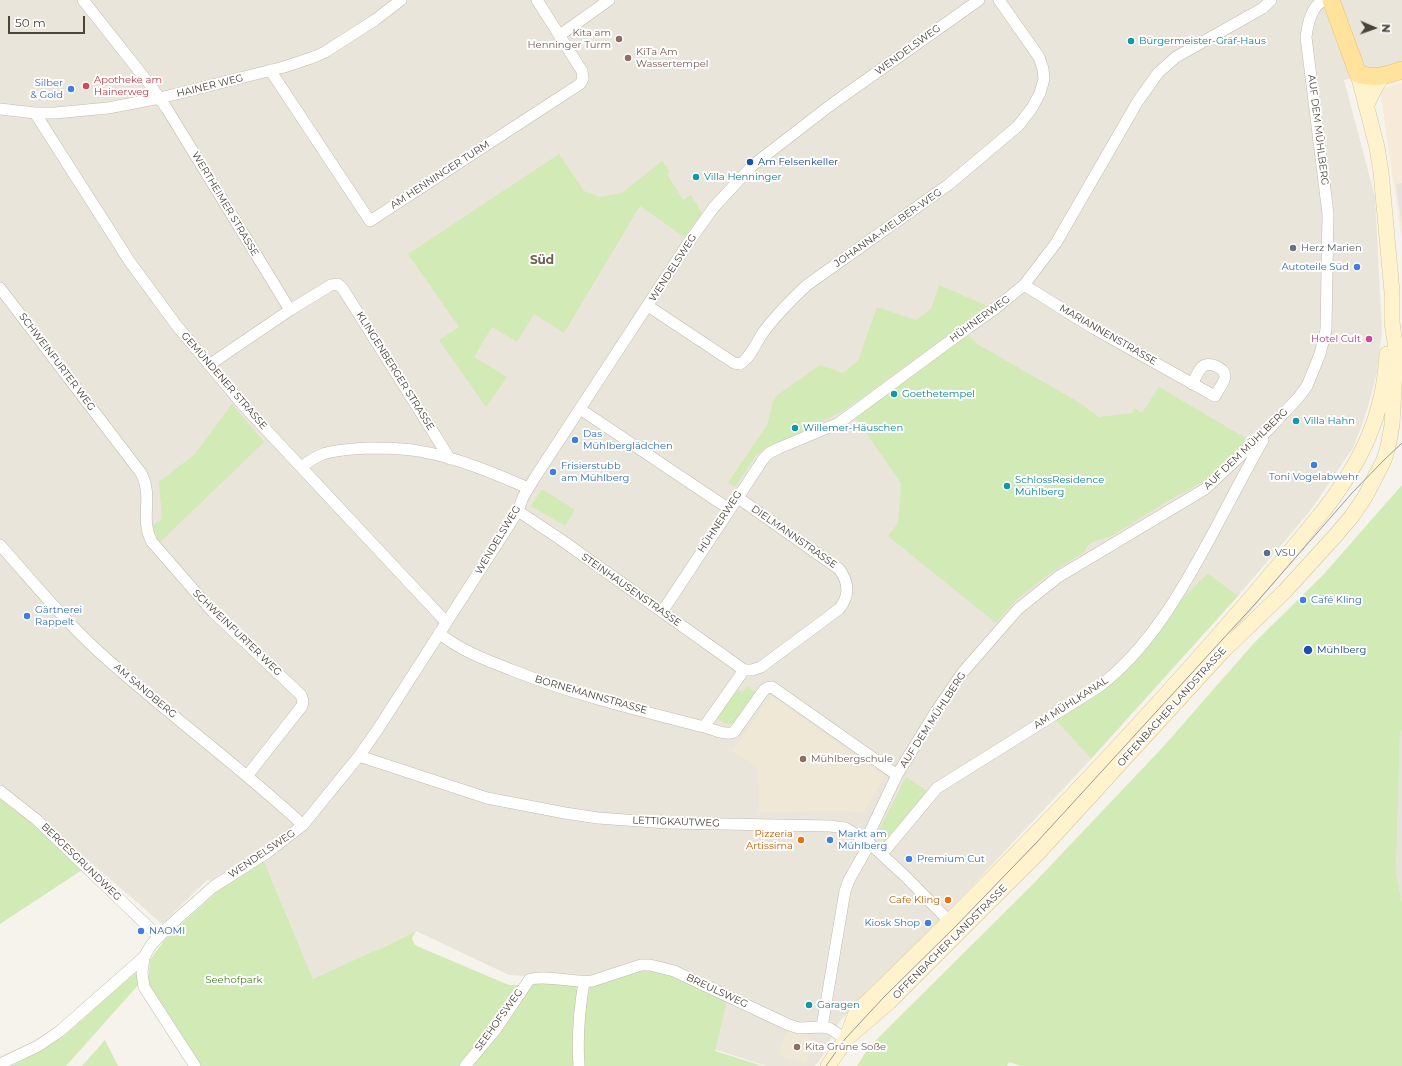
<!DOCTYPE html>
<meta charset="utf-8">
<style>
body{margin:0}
#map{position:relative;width:1402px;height:1066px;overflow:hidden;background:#f6f3ec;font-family:Montserrat,sans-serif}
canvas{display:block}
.north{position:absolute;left:1354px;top:8px;width:40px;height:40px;-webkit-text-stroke:3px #fff;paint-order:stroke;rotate:92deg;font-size:11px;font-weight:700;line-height:16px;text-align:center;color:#4b4439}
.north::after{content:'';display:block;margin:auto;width:14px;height:18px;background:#4b4439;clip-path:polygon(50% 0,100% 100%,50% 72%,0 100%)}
.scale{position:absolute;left:8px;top:16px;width:77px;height:18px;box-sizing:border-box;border:2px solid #4b4439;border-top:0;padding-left:5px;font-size:12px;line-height:14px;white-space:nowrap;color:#4b4439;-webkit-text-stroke:3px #fff;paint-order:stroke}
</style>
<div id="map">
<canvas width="1402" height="1066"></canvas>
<div class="north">N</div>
<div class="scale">50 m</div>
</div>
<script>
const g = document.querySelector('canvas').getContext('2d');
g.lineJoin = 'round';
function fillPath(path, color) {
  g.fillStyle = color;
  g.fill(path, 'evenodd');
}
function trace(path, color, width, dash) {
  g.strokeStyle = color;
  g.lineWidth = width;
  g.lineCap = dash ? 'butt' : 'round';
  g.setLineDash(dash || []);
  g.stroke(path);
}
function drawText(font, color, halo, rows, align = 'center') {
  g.font = font + ' Montserrat,sans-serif';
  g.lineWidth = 4;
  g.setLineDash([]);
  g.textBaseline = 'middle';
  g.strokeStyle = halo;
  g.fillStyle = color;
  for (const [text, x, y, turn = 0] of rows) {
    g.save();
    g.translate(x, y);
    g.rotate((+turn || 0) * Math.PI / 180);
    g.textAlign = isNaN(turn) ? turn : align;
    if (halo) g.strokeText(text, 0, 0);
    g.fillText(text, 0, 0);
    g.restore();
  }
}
fillPath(new Path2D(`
 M 0,0 L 1402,0 L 1402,61 L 1378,71 L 1344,80 L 1375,197 L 1382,331 L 1377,372 L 1369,403 L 1362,425 L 1353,448 L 1310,511 L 1238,596 L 1208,573 L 1139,647 L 1053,717 L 1091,759 L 946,914 L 839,1022 L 822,1057 L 815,1066 L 766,1066 L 714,1049 L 674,969 L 584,980 L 509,975 L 416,931 L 382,948 L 371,952 L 313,979 L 264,861 L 219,890 L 208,879 L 162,924 L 0,784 Z`), '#eae5da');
fillPath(new Path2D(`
 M 1402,83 L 1402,241 L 1380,89 Z`), '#f7ead8');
fillPath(new Path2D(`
 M 1402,730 L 1402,902 L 1396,873 L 1400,734 Z`), '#e6e2dd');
fillPath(new Path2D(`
 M 771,696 L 885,777 L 863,812 L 843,811 L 759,812 L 758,767 L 732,751 Z
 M 788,1029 L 816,1040 L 806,1064 L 778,1055 Z`), '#efe8d6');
fillPath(new Path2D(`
 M 559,154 L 584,191 L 600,197 L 622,193 L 662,161 L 670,172 L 667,174 L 683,200 L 691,195 L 702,213 L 684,237 L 640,206 L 564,333 L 534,314 L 517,342 L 492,327 L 474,357 L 507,377 L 486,407 L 439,340 L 459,327 L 408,254 Z
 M 939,285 L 988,306 L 845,410 L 757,454 L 735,487 L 728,483 L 767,425 L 773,402 L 776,396 L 820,365 L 843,373 L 858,361 L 877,307 L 916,320 L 931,309 Z
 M 968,335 L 977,344 L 1080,403 L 1099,417 L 1132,413 L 1134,408 L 1142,413 L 1159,387 L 1249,440 L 1245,445 L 1204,481 L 1166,502 L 1111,536 L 1090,543 L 1083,553 L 1049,574 L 1016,600 L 996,623 L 888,536 L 898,523 L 901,483 L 855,417 Z
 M 232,404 L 264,442 L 159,543 L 152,526 L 162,519 L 159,482 L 195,454 Z
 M 1402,485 L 1402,730 L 1400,734 L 1396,873 L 1402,902 L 1402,1066 L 1021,1066 L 1009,1062 L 1007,1066 L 857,1066 L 869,1047 L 1034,883 L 1163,747 L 1254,643 L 1323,575 Z
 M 542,489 L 575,510 L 565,526 L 531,506 Z
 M 1208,573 L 1238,596 L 1091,759 L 1053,717 L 1112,677 L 1164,617 Z
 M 747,686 L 755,692 L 734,725 L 724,723 L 716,717 L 737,689 L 742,693 Z
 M 906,777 L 927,791 L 914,809 L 886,841 L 879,838 L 878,832 Z
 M 0,797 L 52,840 L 82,870 L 0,924 Z
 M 264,861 L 313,979 L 371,952 L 382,948 L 416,931 L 412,938 L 414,944 L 419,947 L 509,985 L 519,985 L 521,986 L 462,1066 L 200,1066 L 170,1017 L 150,987 L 148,980 L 150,960 L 166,938 L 219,890 Z
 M 644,969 L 673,975 L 727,1000 L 715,1051 L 763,1066 L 468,1066 L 533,983 C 557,984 583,988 606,982 C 619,979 631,972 644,969 Z
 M 137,971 L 140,983 L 66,1066 L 11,1066 L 40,1051 L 64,1036 Z
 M 105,1040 L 118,1066 L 82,1066 Z`), '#d2eab5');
fillPath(new Path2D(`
 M 1402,183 L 1402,226 L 1396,185 Z`), '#e5e3e0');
const street = new Path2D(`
 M 83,0 L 151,86 L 167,109 L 290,310
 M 560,35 L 609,0
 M 270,70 L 370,221 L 580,84 L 583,79 L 582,71 L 537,0
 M 0,109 L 35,113 L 55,113 L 108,108 L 160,98 L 284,67 L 314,57 L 325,52 L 375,20 L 401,0
 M 35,113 L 130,262 L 177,326 L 242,404 L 446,622
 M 1024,285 L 1093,328 L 1211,394 L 1215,396 C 1218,390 1225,382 1225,376 C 1224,367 1208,361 1202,367 C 1198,371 1195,379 1192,384
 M 0,288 L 141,473 C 154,497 139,519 152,542 L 212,611 L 301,695 L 303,701 L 302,706 L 247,776
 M 648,306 L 734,363 L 740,364 C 751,357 756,343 762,334 C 775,316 791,300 807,285 L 948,185 L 1018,126 L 1032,108 L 1040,93 L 1044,79 L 1043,69 L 1039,57 L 999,0
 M 209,365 L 290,310 L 331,285 L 338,284 L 343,289 L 450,459
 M 580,409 L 729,509
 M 301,467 C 308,462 315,457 323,454 C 338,449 353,449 368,448 C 386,448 406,448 424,452 C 458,458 496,474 528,488
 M 737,497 L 839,569 C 849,582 850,596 839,609 L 761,667 L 752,670 L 744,670
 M 518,511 L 560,539 L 744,670
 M 0,545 C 32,581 63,619 99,652 C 165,712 237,764 303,825
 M 662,612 L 764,458 L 769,453 L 779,448 L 839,423 L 969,327 L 992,311 L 1024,285 L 1056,243 L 1138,101 L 1158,73 L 1176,57 L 1263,8 L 1271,0
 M 439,633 C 461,651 486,660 512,670 C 574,695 639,710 704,727 L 744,670
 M 704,727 C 712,729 726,736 734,732 L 764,690 L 767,688 L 772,687 L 897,775
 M 359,756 L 487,798 L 565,813 L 598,818 L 667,823 L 830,826 L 845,828 L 866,840 L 905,876 L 955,927
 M 0,791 L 37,820 L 159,937
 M 866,840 L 897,775 L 935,713 L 963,672 L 1018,609 L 1058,577 L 1205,489 L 1268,430 L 1298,398 L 1307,386 L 1320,354 L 1326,330 L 1328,214 L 1306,37 C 1308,23 1311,7 1324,0
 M 882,854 L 937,788 L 1097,688 C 1149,650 1184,587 1214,531 C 1230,501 1246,470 1263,440
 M 144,957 L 142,973 L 144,987 L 195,1066
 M 822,1027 L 845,891 L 849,880 L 870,843
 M 0,1064 L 38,1046 L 60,1031 L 144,957 L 151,945 L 168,927 L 213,887 L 268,852 L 303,825 L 359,756 L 378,729 L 518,511 L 523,497 L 534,479 L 691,239 L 714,207 L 753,165 L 832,104 L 979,0
 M 465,1066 L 496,1029 L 529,980 C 541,974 577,983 592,981 L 641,965 L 650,965 L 674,971 L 789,1025 L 799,1028 L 822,1027 L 829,1028 L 846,1039
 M 579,1066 C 577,1037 579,1011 584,982`);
const secondary = new Path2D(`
 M 1366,106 L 1377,84 L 1383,76
 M 847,1037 L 856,1013 C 1020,854 1180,688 1324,510 C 1361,462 1384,416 1387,354
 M 828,1066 L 846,1039 L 889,1002 L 1039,852 L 1222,652 L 1285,591 L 1336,535 L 1352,516 L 1365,497 L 1384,460 L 1388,447 L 1392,425 L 1396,350 L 1392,322 L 1392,292 L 1381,172 L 1377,147 L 1358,74`);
const primary = new Path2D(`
 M 1331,0 L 1358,74 C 1375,79 1385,76 1402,70`);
trace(street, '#c2bbae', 12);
trace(secondary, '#d6c79b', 16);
trace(primary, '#e6c16a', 18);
trace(street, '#fff', 11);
trace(secondary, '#fff3cd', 15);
trace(primary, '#ffe39c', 17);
trace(new Path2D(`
 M 826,1066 L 845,1039 L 884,997 L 955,927 L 1037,842 L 1255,604 L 1352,493 L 1384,460 L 1402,443`), '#9a9a9a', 1);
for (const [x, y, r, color] of [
 [619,39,4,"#8d6e63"],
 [1131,41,4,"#0f9aa8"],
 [628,58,4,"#8d6e63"],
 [86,86,4,"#e0444e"],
 [71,89,4,"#3f7fe0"],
 [750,162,4,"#1a4fb4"],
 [696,177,4,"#0f9aa8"],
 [1293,248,4,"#6b7280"],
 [1357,267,4,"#3f7fe0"],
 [1369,339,4,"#d1479c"],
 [894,394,4,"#0f9aa8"],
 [1296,421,4,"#0f9aa8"],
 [795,428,4,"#0f9aa8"],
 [575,440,4,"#3f7fe0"],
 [1314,465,4,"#3f7fe0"],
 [553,472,4,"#3f7fe0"],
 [1007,486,4,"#0f9aa8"],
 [1267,553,4,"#5c6f8a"],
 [1303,600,4,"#3f7fe0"],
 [27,616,4,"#3f7fe0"],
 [1308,650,5,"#1a4fb4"],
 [803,759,4,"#8d6e63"],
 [801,840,4,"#e8710a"],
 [830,840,4,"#3f7fe0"],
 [909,859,4,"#3f7fe0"],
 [948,900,4,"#e8710a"],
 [928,923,4,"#3f7fe0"],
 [141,931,4,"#3f7fe0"],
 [809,1005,4,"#0f9aa8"],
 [797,1047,4,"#8d6e63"]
]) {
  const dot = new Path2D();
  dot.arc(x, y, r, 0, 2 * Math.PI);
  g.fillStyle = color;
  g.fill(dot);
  trace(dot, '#fff', 1.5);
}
drawText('10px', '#785e54', '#fff', [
 ["Kita am",611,33,"right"],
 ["Henninger Turm",611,45,"right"],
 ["KiTa Am",636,52],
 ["Wassertempel",636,64],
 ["Mühlbergschule",811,759],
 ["Kita Grüne Soße",805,1047]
], 'left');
drawText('10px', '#0d838f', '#fff', [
 ["Bürgermeister-Gräf-Haus",1139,41],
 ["Villa Henninger",704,177],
 ["Goethetempel",902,394],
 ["Villa Hahn",1304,421],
 ["Willemer-Häuschen",803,428],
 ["SchlossResidence",1015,480],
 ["Mühlberg",1015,492],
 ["Garagen",817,1005]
], 'left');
drawText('10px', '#4b4439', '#fff', [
 ["WENDELSWEG",908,50,-36],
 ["HAINER WEG",210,86,-14],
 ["AUF DEM MÜHLBERG",1318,130,83],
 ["AM HENNINGER TURM",440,175,-33],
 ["WERTHEIMER STRASSE",225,204,59],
 ["JOHANNA-MELBER-WEG",888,228,-35],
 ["WENDELSWEG",673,268,-57],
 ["HÜHNERWEG",980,319,-36],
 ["MARIANNENSTRASSE",1108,335,30],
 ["SCHWEINFURTER WEG",57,362,53],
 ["KLINGENBERGER STRASSE",395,371,58],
 ["GEMÜNDENER STRASSE",224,381,49],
 ["AUF DEM MÜHLBERG",1246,449,-44],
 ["HÜHNERWEG",720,522,-57],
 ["DIELMANNSTRASSE",794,537,35],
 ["WENDELSWEG",498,540,-59],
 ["STEINHAUSENSTRASSE",631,590,35],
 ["SCHWEINFURTER WEG",237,633,44],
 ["AM SANDBERG",145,691,40],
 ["BORNEMANNSTRASSE",591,695,16],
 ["AM MÜHLKANAL",1071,703,-33],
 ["OFFENBACHER LANDSTRASSE",1172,707,-48],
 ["AUF DEM MÜHLBERG",933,720,-57],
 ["LETTIGKAUTWEG",676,822,2],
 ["WENDELSWEG",262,854,-34],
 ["BERGESGRUNDWEG",81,862,44],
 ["OFFENBACHER LANDSTRASSE",950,942,-45],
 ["BREULSWEG",717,991,25],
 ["SEEHOFSWEG",499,1020,-54]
]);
drawText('10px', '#be3a42', '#fff', [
 ["Apotheke am",94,80],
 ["Hainerweg",94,92]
], 'left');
drawText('10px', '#366cbe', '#fff', [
 ["Silber",63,83,"right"],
 ["& Gold",63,95,"right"],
 ["Autoteile Süd",1349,267,"right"],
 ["Das",583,434],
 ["Mühlberglädchen",583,446],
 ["Frisierstubb",561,466],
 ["am Mühlberg",561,478],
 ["Toni Vogelabwehr",1314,477,"center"],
 ["Café Kling",1311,600],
 ["Gärtnerei",35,610],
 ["Rappelt",35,622],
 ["Markt am",838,834],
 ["Mühlberg",838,846],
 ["Premium Cut",917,859],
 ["Kiosk Shop",920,923,"right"],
 ["NAOMI",149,931]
], 'left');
drawText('10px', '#164399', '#fff', [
 ["Am Felsenkeller",758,162],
 ["Mühlberg",1317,650]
], 'left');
drawText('10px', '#5b616d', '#fff', [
 ["Herz Marien",1301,248]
], 'left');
drawText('10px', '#b23c85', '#fff', [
 ["Hotel Cult",1361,339]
], 'right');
drawText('10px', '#4e5e75', '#fff', [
 ["VSU",1275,553]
], 'left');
drawText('10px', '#c56008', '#fff', [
 ["Pizzeria",793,834],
 ["Artissima",793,846],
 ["Cafe Kling",940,900]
], 'right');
drawText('10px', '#4a7f2a', '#fff', [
 ["Seehofpark",234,980]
]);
drawText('bold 12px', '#6e6250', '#fff', [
 ["Süd",542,260]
]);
</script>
